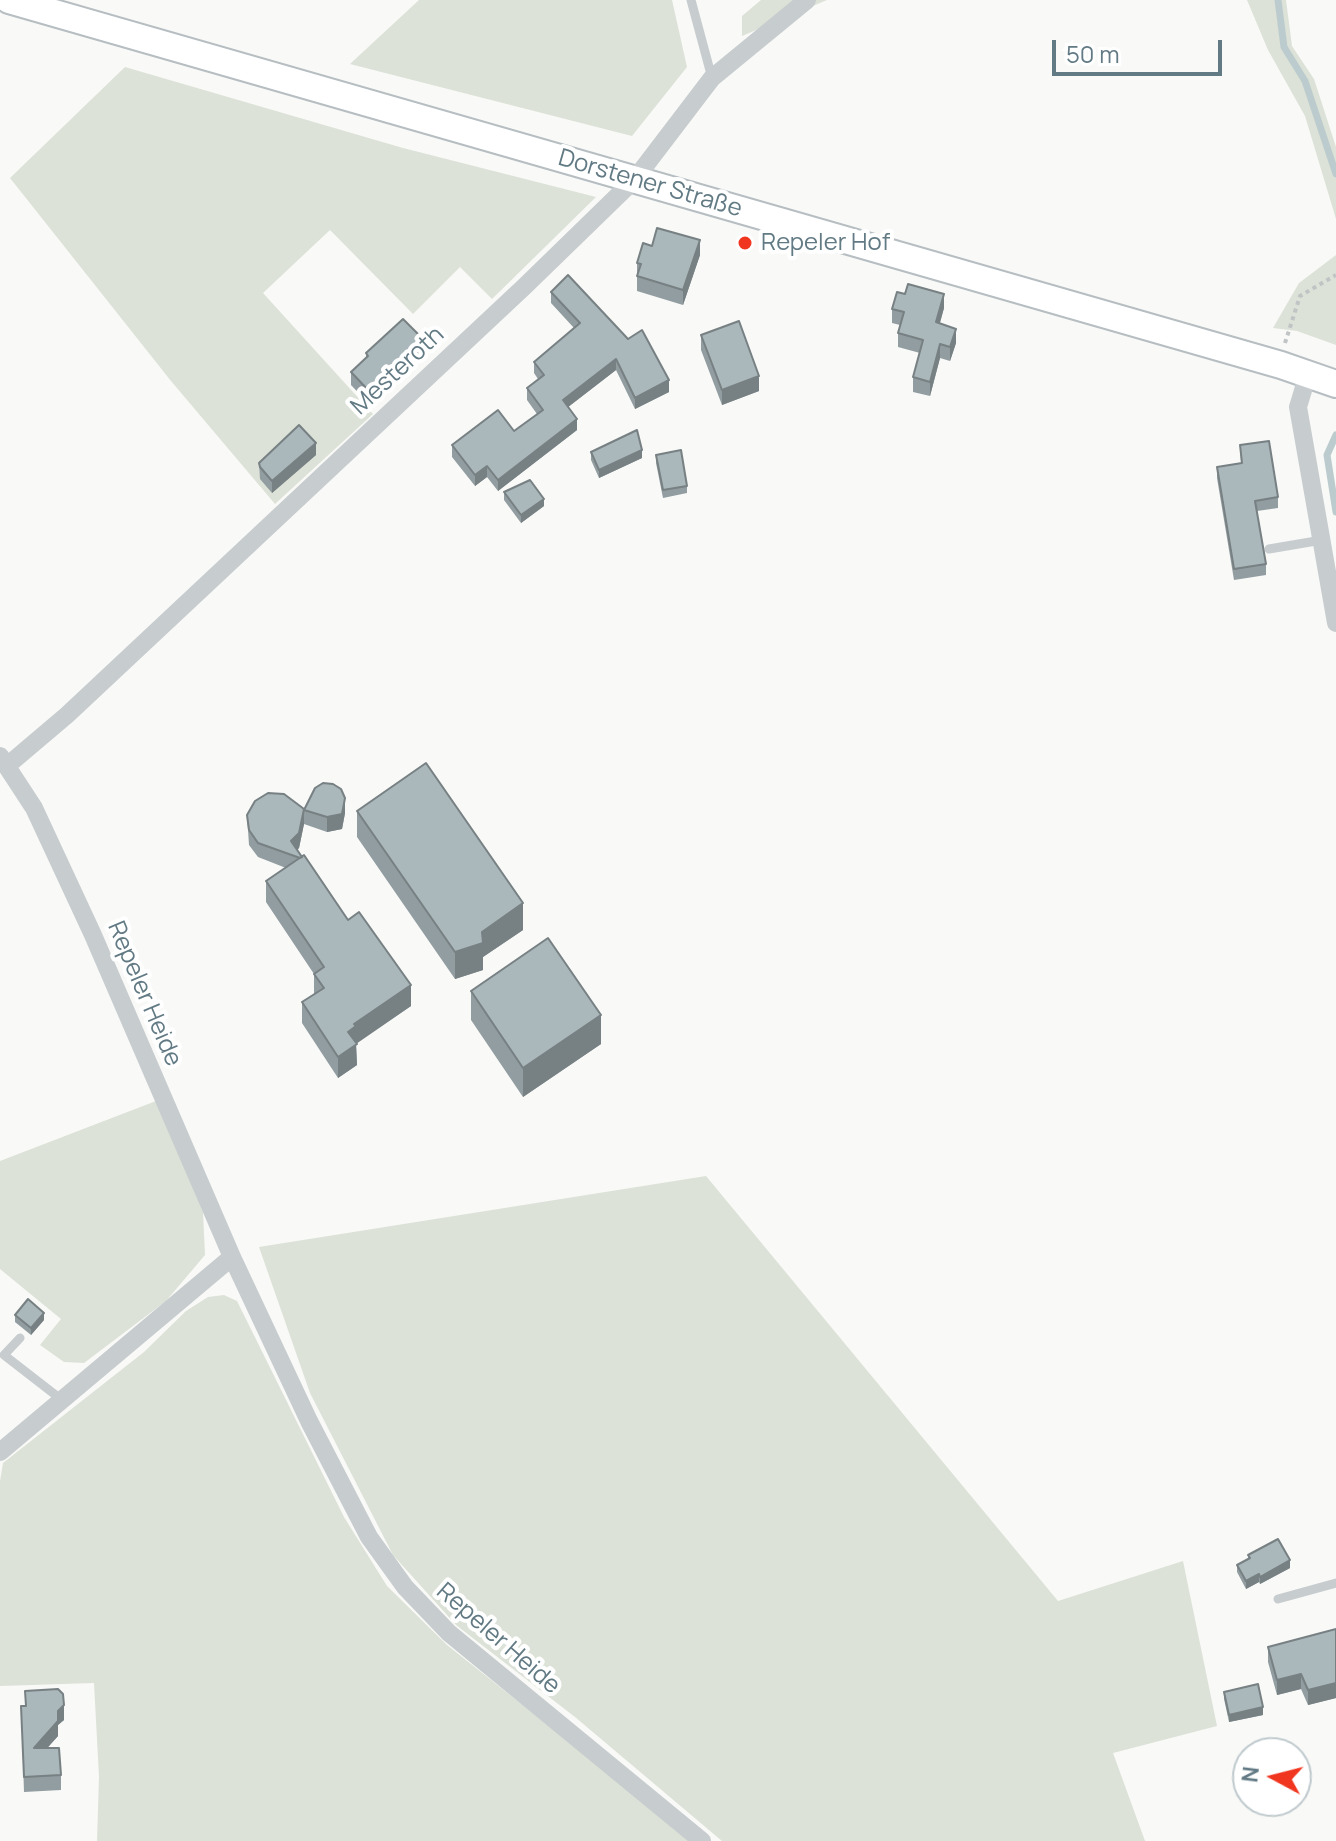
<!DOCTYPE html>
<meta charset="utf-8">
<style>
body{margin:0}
#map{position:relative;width:1336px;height:1841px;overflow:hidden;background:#f9f9f7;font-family:Manrope,sans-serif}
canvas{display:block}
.north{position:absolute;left:1232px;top:1737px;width:80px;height:80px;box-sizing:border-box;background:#fff;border:2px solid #c0cace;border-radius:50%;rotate:277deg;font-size:22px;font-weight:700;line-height:32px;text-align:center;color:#627a84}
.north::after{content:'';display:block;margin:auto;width:28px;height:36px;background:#f1361f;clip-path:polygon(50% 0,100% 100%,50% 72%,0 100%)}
.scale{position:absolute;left:1052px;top:40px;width:170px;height:36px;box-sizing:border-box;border:4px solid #627a84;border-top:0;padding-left:10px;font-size:24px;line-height:28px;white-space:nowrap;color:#627a84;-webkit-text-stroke:6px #fff;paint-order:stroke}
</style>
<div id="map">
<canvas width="1336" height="1841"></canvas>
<div class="north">N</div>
<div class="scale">50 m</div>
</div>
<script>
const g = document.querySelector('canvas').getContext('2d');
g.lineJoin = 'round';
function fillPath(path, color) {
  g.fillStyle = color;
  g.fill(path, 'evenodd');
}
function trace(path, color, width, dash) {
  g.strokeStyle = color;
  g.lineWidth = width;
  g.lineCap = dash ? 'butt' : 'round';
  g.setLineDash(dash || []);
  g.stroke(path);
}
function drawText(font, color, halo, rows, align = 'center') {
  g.font = font + ' Manrope,sans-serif';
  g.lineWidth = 8;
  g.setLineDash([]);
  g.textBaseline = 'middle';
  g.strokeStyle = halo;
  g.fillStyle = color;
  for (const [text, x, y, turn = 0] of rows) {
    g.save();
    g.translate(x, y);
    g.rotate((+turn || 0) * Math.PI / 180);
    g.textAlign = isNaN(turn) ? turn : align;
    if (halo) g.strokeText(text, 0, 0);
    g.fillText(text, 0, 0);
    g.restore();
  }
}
fillPath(new Path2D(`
 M 419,0 L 672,0 L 687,67 L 632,136 L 350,64 Z
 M 761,0 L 827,0 L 742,36 L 742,16 Z
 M 1247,0 L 1286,0 L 1292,46 L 1314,79 L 1336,147 L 1336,219 L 1305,116 L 1268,50 Z
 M 125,67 L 403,148 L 596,197 L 492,299 L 460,267 L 413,314 L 330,230 L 263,293 L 373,414 L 275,504 L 171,381 L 10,178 Z
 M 1336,255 L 1336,345 L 1297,331 L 1273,328 L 1299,283 Z
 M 156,1101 L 203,1212 L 205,1255 L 166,1301 L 84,1363 L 64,1362 L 40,1345 L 61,1319 L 0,1269 L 0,1161 Z
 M 706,1176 L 1058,1601 L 1183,1561 L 1217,1726 L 1113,1753 L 1145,1841 L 722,1841 L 575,1717 L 456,1625 L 393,1555 L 310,1393 L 259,1247 Z
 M 224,1295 L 237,1301 L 344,1517 L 387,1586 L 447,1645 L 694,1841 L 97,1841 L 99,1777 L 94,1683 L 0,1686 L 0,1481 L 3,1463 L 144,1352 L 186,1311 L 208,1297 Z`), '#dce2d7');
trace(new Path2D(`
 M 1278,0 L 1284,47 L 1305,81 L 1336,174
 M 1336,435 L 1327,455 L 1336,512`), '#bcccce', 7);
const secondary = new Path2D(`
 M 9,0 L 1281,365 L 1336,384`);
trace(secondary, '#b6bec2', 30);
trace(new Path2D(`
 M 1285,343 L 1300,296 L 1336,275`), '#c0c4c5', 4, [4, 4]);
trace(new Path2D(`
 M 691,0 L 712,78
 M 1269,549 L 1322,540
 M 20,1338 L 4,1355 L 62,1400
 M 1278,1599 L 1336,1583`), '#c7cccf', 9);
trace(new Path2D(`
 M 1308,374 L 1298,407 L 1336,623
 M 0,756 L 34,808 L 93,935 L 232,1257 L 309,1421 L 369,1537 L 405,1587 L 449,1633 L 702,1841
 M 8,765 L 67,715 L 525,286 L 635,179 L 712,78 L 807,0
 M 0,1452 L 232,1257`), '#c7cccf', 18);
trace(secondary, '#fff', 26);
fillPath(new Path2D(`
 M 652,246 L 700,255 L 683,305 L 637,291 L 637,263 Z
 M 551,292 L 669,392 L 635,409 L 616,370 L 568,407 L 577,430 L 498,491 L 487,477 L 475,486 L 452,457 L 452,445 L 514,431 L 537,414 L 527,400 L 527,388 L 538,379 L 534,373 L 534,362 L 574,328 L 551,303 Z
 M 944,308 L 940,323 L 956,343 L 950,361 L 940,358 L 930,396 L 913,392 L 913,377 L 920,353 L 898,347 L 898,333 L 900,325 L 892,323 L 892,309 Z
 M 701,335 L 759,391 L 722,405 L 701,350 Z
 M 366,353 L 425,354 L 370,405 L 351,385 L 351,372 L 366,358 Z
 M 1240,445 L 1278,497 L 1278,508 L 1257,511 L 1266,564 L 1266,575 L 1234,580 L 1217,478 L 1217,467 L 1241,463 Z
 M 591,452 L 642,458 L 599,478 L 591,460 Z
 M 316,455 L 272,493 L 260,479 L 259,463 Z
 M 656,455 L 687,486 L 687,493 L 663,498 L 656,463 Z
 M 504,492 L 544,506 L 521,523 L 504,500 Z
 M 304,809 L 345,813 L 342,829 L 327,832 L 304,824 L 299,848 L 297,850 L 411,1006 L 356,1043 L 357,1065 L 338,1078 L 302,1023 L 302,1002 L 314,994 L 314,974 L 266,902 L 266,881 L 286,868 L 258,857 L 249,845 L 247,815 Z
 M 357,811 L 523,930 L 483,957 L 483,970 L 455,979 L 357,837 Z
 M 471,991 L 601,1044 L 523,1097 L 471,1020 Z
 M 15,1315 L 44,1320 L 31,1335 L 15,1322 Z
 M 1248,1555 L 1290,1568 L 1260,1584 L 1259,1582 L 1246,1589 L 1237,1572 L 1237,1565 L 1248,1559 Z
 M 1336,1629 L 1336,1698 L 1308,1705 L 1301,1689 L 1277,1695 L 1268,1662 L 1268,1647 Z
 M 1224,1692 L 1263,1715 L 1229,1722 L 1224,1699 Z
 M 21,1706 L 64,1720 L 58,1725 L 58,1736 L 47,1748 L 61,1775 L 61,1790 L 24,1792 Z`), '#929da1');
fillPath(new Path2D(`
 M 700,240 L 700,255 L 683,305 L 683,290 Z
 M 944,294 L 944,308 L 936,336 L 936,322 Z
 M 956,329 L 956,343 L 950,361 L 950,347 Z
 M 425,341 L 425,354 L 370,405 L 370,392 Z
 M 940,344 L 940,358 L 930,396 L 930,382 Z
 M 616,359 L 616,370 L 563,411 L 563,400 Z
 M 759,376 L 759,391 L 722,405 L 722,390 Z
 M 669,380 L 669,392 L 635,409 L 635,398 Z
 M 577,419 L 577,430 L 498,491 L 498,480 Z
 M 316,443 L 316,455 L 272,493 L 272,481 Z
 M 642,450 L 642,458 L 599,478 L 599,470 Z
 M 487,466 L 487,477 L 475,486 L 475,475 Z
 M 544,499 L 544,506 L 521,523 L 521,515 Z
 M 345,798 L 345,813 L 342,829 L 327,832 L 327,817 Z
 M 304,809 L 304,824 L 299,848 L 291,856 L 291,841 Z
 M 523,903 L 523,930 L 483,957 L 483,970 L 455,979 L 455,952 Z
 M 411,985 L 411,1006 L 356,1044 L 357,1065 L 338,1078 L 338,1057 L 348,1032 L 354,1024 Z
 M 601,1015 L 601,1044 L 523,1097 L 523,1068 Z
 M 44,1313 L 44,1320 L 31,1335 L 31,1328 Z
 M 1290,1560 L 1290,1568 L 1260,1584 L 1260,1577 Z
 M 1259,1574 L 1259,1582 L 1246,1589 L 1246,1581 Z
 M 1301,1674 L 1301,1689 L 1277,1695 L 1277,1680 Z
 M 1336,1683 L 1336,1698 L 1308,1705 L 1308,1690 Z
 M 64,1705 L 64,1720 L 58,1725 L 58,1736 L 34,1763 L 34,1748 L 58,1711 Z
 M 1263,1707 L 1263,1715 L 1229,1722 L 1229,1715 Z`), '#778083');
const building = new Path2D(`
 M 657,228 L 700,240 L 683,290 L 637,276 L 641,264 L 637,263 L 643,243 L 652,246 Z
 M 568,275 L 628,339 L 642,330 L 669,380 L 635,398 L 616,359 L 563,400 L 577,419 L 498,480 L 487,466 L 475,475 L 452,445 L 498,410 L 514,431 L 543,410 L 527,388 L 544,375 L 534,362 L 580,323 L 551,292 Z
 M 908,284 L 944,294 L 936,322 L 956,329 L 950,347 L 940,344 L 930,382 L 913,377 L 923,340 L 898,333 L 904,312 L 892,309 L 897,292 L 905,294 Z
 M 403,319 L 425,341 L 370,392 L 351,372 L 368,356 L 366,353 Z
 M 739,321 L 759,376 L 722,390 L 701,335 Z
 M 299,425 L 316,443 L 272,481 L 260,467 L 259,463 Z
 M 637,430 L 642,450 L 599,470 L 591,452 Z
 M 1269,441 L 1278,497 L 1255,501 L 1266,564 L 1234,569 L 1217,467 L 1242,463 L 1240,445 Z
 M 681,450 L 687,486 L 663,490 L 656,455 Z
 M 530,480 L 544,499 L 521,515 L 504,492 Z
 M 426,763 L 523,903 L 482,932 L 483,943 L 455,952 L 357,811 Z
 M 323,783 L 333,784 L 341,789 L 345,798 L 342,814 L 327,817 L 304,810 L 315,788 Z
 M 268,793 L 284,794 L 304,809 L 299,833 L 291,841 L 302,857 L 300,858 L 258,843 L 249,830 L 247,815 L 255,801 Z
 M 304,855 L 348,920 L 359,912 L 411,985 L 354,1024 L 356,1026 L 348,1032 L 357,1044 L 338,1057 L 302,1002 L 324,988 L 314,974 L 324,967 L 266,881 Z
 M 548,938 L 601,1015 L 523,1068 L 471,991 Z
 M 28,1299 L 44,1313 L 31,1328 L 15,1315 Z
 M 1278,1539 L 1290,1560 L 1260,1577 L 1259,1574 L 1246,1581 L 1237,1565 L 1250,1558 L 1248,1555 Z
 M 1336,1629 L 1336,1683 L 1308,1690 L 1301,1674 L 1277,1680 L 1268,1647 Z
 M 1258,1684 L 1263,1707 L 1229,1715 L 1224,1692 Z
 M 58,1689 L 63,1694 L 64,1705 L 58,1711 L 58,1721 L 34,1748 L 59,1748 L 61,1775 L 24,1777 L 21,1706 L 26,1706 L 25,1691 Z`);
fillPath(building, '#aab7bb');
trace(building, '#778083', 2);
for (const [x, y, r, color] of [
 [745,243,8,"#f1361f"]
]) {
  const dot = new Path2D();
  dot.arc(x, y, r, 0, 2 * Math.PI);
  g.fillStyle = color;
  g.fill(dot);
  trace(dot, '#fff', 3);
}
drawText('24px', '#627a84', '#fff', [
 ["Dorstener Straße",650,184,16],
 ["Mesteroth",398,371,-43],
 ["Repeler Heide",144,994,67],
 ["Repeler Heide",498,1639,41]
]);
drawText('24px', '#627a84', '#fff', [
 ["Repeler Hof",761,243]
], 'left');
</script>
